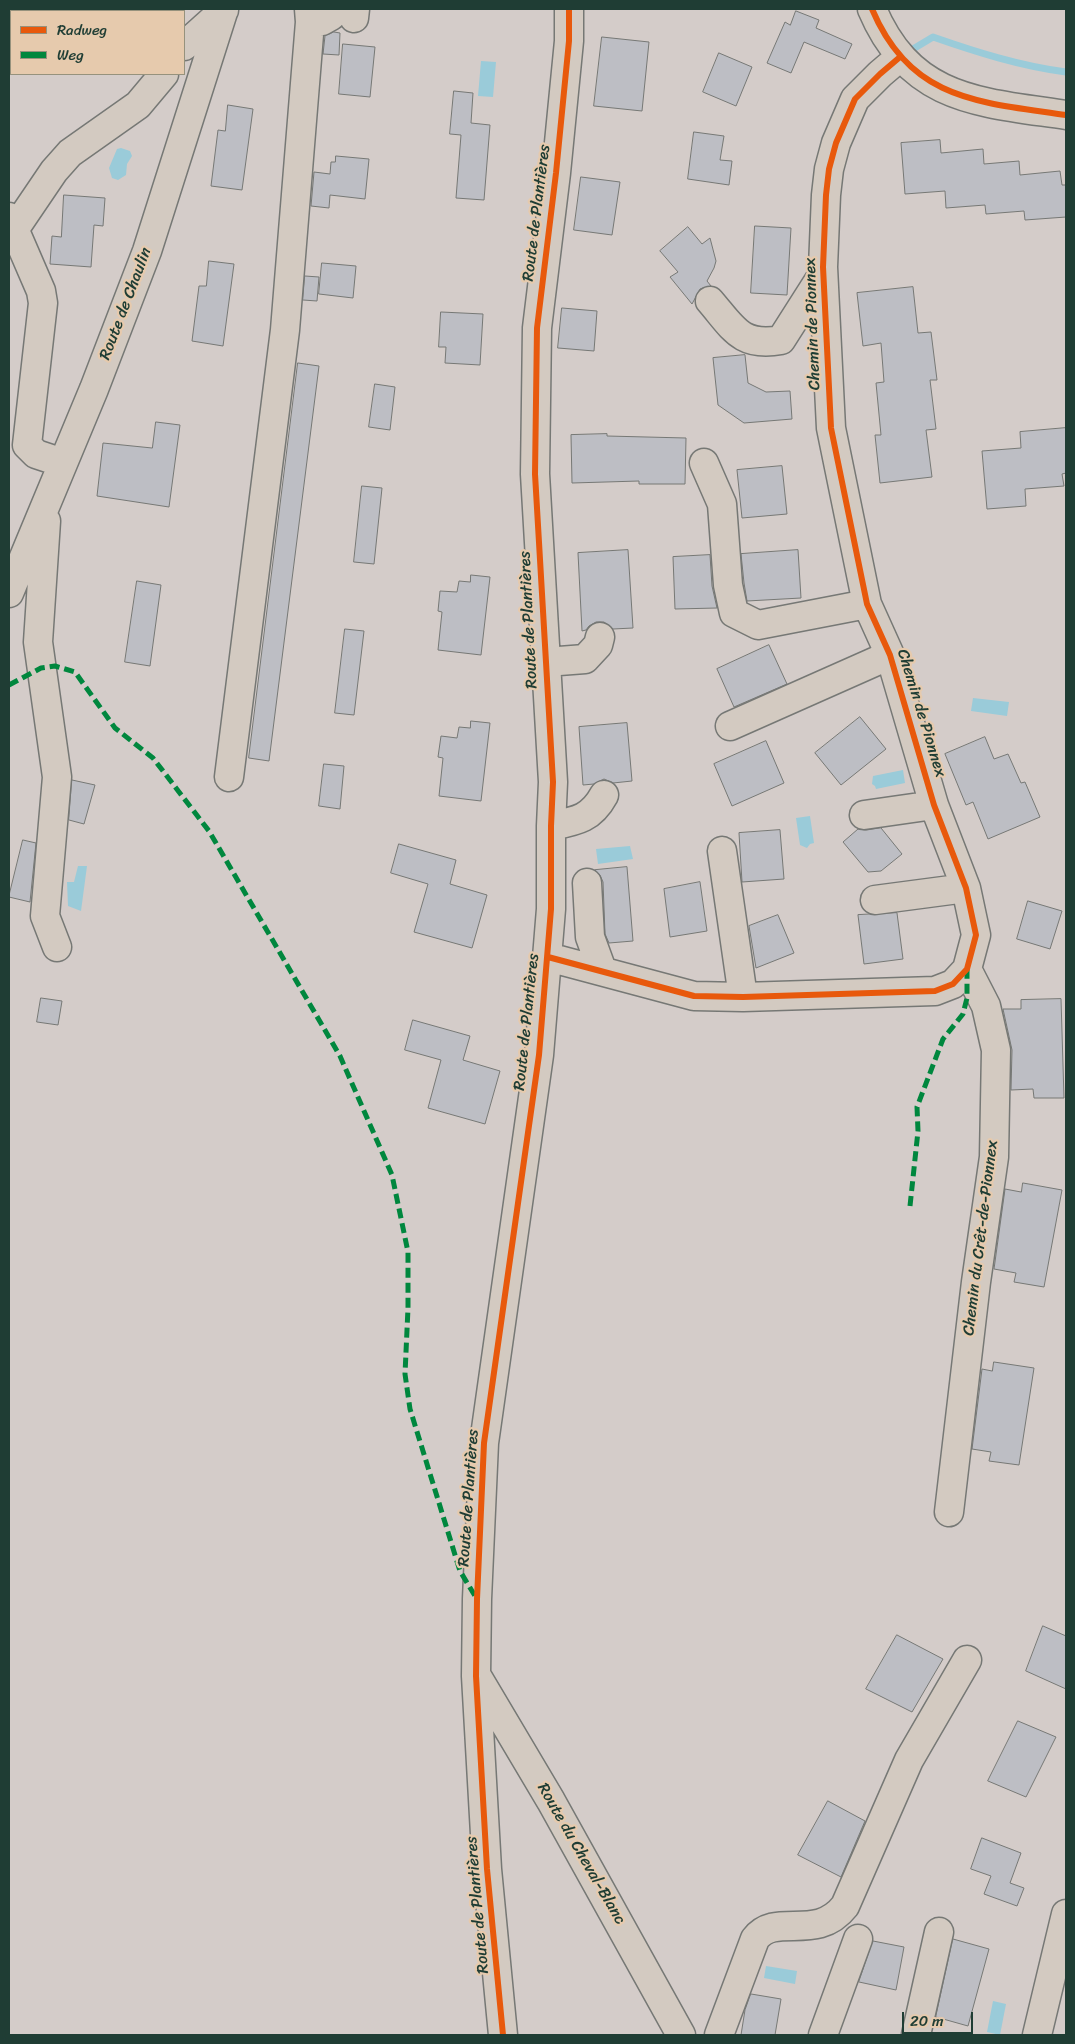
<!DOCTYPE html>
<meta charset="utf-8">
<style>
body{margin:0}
#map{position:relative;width:1075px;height:2044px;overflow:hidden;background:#d4ccc9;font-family:Sriracha,sans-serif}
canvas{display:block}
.frame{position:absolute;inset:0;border:10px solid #1f3d34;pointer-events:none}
.legend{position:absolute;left:10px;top:10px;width:175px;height:65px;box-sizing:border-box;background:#e6caad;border:1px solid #96927d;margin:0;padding:6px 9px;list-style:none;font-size:15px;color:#1f3d34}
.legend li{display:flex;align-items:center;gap:10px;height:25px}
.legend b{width:25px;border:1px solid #96927d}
.scale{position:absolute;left:902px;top:2012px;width:71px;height:22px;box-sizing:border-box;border:2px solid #1f3d34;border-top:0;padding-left:6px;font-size:15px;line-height:18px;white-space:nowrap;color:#1f3d34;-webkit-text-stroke:4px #e6caad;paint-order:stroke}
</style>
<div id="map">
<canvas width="1075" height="2044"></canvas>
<div class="frame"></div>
<ul class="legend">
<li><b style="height:6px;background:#e8590c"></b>Radweg</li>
<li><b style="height:6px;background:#00873e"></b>Weg</li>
</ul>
<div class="scale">20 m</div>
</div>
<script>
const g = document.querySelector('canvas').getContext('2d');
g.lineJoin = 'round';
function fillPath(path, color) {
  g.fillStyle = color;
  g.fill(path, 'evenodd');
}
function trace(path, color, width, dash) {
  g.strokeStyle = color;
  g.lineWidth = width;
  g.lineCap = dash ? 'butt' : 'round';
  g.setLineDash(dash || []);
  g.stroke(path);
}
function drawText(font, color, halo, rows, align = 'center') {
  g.font = font + ' Sriracha,sans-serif';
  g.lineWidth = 4.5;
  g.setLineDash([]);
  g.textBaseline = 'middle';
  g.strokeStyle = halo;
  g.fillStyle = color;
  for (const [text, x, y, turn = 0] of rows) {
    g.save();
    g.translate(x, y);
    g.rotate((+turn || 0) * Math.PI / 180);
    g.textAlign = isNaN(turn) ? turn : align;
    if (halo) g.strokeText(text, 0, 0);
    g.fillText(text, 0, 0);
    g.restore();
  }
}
fillPath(new Path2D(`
 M 481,61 L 496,62 L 493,97 L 478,96 Z
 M 121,148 L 130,151 L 132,156 L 127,164 L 126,175 L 118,180 L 112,178 L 109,168 L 117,149 Z
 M 973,698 L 1009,702 L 1007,716 L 971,711 Z
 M 903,770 L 905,783 L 876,789 L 875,786 L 872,784 L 873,776 Z
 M 810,816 L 814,843 L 810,844 L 807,848 L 800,845 L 796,818 Z
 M 630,846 L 633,859 L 598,864 L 596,849 Z
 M 78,866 L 87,866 L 81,911 L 68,906 L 67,882 L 74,882 Z
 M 766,1966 L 797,1971 L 795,1984 L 764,1978 Z
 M 993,2001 L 1006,2004 L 1000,2035 L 987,2032 Z`), '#9acbd9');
trace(new Path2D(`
 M 913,49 L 933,37 C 976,52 1020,66 1066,72`), '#9acbd9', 7);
const building = new Path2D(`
 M 796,11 L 819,20 L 816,28 L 852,44 L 845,59 L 804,42 L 791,73 L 767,63 L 785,22 L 790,25 Z
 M 334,32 L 340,33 L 339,55 L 323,54 L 325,36 Z
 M 602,37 L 649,42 L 642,111 L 594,106 Z
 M 343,44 L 375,47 L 370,97 L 339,94 Z
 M 719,53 L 752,67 L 736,106 L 703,92 Z
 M 454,91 L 473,93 L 471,123 L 490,125 L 484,200 L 456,198 L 461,135 L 450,134 Z
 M 228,105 L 253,109 L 242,190 L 211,186 L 218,130 L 225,131 Z
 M 694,132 L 724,136 L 720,160 L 732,161 L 729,185 L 688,179 Z
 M 940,140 L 941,153 L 983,149 L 984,164 L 1019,161 L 1020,175 L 1060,171 L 1062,185 L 1066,185 L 1066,217 L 1025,220 L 1024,211 L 986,214 L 985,205 L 946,208 L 945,191 L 905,194 L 901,143 Z
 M 336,156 L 369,159 L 365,199 L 330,195 L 329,208 L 311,206 L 314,172 L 330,174 L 331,162 L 335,162 Z
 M 581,177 L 620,182 L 612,235 L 574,230 Z
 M 64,195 L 105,198 L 103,226 L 94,225 L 91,267 L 50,264 L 52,236 L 61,237 Z
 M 755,226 L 791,228 L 787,295 L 751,293 Z
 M 688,227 L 702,244 L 710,238 L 716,261 L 714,268 L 707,281 L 711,286 L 700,289 L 692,304 L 670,277 L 678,272 L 660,251 Z
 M 209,261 L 234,264 L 223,346 L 192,341 L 199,286 L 206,286 Z
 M 322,263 L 356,266 L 353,298 L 319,294 Z
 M 305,276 L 319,277 L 317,301 L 303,300 Z
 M 913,287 L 918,333 L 931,332 L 937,380 L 930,380 L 936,429 L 926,430 L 932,477 L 880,483 L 875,435 L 881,435 L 876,383 L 884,382 L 881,343 L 863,346 L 857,293 Z
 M 562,308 L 597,311 L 594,351 L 558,348 Z
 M 441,312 L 483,314 L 480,365 L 445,363 L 446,347 L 439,347 Z
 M 745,355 L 748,383 L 766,392 L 790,391 L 792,419 L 744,423 L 718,405 L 713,358 Z
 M 298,363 L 319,366 L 269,761 L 249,758 Z
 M 375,384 L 395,387 L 390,430 L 369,427 Z
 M 156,422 L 180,425 L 169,507 L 97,496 L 103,443 L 152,448 Z
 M 1066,428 L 1066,473 L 1062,474 L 1064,486 L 1025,489 L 1026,506 L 987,509 L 982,451 L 1021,448 L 1020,432 Z
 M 607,434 L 607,436 L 686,438 L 685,484 L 639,484 L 639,481 L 572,483 L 571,435 Z
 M 782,466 L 787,514 L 742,518 L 737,470 Z
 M 362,486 L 382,488 L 374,564 L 354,562 Z
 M 628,550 L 633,628 L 613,629 L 604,622 L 596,622 L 589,626 L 586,630 L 582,631 L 578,553 Z
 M 798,550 L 801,598 L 747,601 L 744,583 L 741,554 Z
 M 710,555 L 712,586 L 717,608 L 675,609 L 673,557 Z
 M 471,575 L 490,577 L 481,655 L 438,650 L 442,612 L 438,611 L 440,591 L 457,592 L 459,581 L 470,582 Z
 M 137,581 L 161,585 L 150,666 L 125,662 Z
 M 345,629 L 364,631 L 354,715 L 335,713 Z
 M 769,645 L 787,684 L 734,707 L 717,669 Z
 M 860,717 L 886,749 L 841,785 L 815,753 Z
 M 471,721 L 490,723 L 481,801 L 439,796 L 443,758 L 438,757 L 441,736 L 457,738 L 459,727 L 470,728 Z
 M 627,723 L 632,781 L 613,783 L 604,779 L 594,784 L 583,785 L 579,727 Z
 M 985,737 L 994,759 L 1008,754 L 1021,783 L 1025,782 L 1040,817 L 988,839 L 973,802 L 966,805 L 945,754 Z
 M 766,741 L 784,783 L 732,806 L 714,764 Z
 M 324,764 L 344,766 L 340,809 L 319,806 Z
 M 72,780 L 95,785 L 84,824 L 69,820 Z
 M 881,828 L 902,854 L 881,871 L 868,872 L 843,842 L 858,829 L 866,830 Z
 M 780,830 L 784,879 L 742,882 L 739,833 Z
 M 23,840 L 36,843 L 30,902 L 9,897 Z
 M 399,844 L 456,860 L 450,884 L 487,895 L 472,948 L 414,932 L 428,884 L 391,873 Z
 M 627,867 L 633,941 L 609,943 L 605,934 L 603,882 L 600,875 L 595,870 Z
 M 700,882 L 707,931 L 670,937 L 664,889 Z
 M 1028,901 L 1062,911 L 1050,949 L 1017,939 Z
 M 897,913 L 903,959 L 864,964 L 858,915 Z
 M 778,915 L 794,953 L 756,968 L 749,926 Z
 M 41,998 L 62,1001 L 58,1025 L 37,1022 Z
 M 1061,999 L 1064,1098 L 1034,1098 L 1033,1089 L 1011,1090 L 1012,1050 L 1003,1009 L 1021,1009 L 1021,1000 Z
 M 413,1020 L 470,1036 L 463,1060 L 500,1071 L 485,1124 L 428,1108 L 441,1060 L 405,1050 Z
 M 1023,1183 L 1062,1190 L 1044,1287 L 1014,1282 L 1016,1273 L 994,1269 L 1005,1189 L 1021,1192 Z
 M 994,1362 L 1034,1368 L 1019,1465 L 989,1461 L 991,1452 L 972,1449 L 982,1369 L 992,1371 Z
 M 1043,1626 L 1066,1636 L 1066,1689 L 1026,1671 Z
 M 897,1635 L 943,1659 L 912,1712 L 866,1689 Z
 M 1018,1721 L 1056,1737 L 1026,1797 L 988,1781 Z
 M 828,1801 L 865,1821 L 841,1877 L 798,1855 Z
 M 982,1838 L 1021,1853 L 1010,1883 L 1024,1888 L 1017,1906 L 984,1894 L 991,1876 L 971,1869 Z
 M 953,1939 L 989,1949 L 968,2026 L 936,2017 Z
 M 873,1941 L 904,1947 L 896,1990 L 859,1982 Z
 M 751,1994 L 781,1999 L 775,2035 L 741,2035 L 745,2010 Z`);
fillPath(building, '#bdbec4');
trace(building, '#767875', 1);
const minor = new Path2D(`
 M 872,9 C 911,101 979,102 1066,115
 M 354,18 L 355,9
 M 310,22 L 322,21 L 331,16 L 333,9
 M 184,46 L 224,10
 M 9,217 L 41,291 L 43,303 L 27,445 L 36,454 L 63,463
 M 9,232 L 14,230 L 54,171 L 70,153 L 138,105 L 164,74
 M 710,301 C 734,329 741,347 781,340 L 823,274
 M 704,463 L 722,504 L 728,585 L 734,613 L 758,625 L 867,604
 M 46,521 L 38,642 L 57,777 L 45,916 L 57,947
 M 9,593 L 94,389 L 147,251 L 224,9
 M 546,662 L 585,659 L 598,645 L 600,637
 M 730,726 L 890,655
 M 229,777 L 285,330 L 310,22 L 309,9
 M 864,815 L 934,805
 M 551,826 C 576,821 591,819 604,795
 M 722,851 L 743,997
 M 587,883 L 590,937 L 602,970
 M 875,900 L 966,888
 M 548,957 L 694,996 L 743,997 L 935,991 L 953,984 L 967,969 L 976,935 L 966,888 L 934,805 L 890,655 L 867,604 L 831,428 L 823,267 L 826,195 L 829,169 L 836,143 L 855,99 L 880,74 L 900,57
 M 949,1512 L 976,1282 L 994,1157 L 996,1050 L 986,1006 L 967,969
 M 478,1678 L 551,1801 L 681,2035
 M 503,2035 L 487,1869 L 476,1676 L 477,1599 L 484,1443 L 539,1055 L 551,909 L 551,826 L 553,782 L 535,474 L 537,328 L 556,173 L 569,41 L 569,9
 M 719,2035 L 755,1939 C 776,1911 816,1943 845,1906 L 909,1760 L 967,1660
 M 823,2035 L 858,1939
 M 916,2035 L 939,1932
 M 1037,2035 L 1066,1914`);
trace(minor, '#767875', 31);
trace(minor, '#d3cac1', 28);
trace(new Path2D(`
 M 9,685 L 41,668 L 55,666 L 75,672 L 115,728 L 153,758 L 209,831 L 340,1056 L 392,1175 L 408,1252 L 408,1308 L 405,1374 L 410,1409 L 460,1571 L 475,1596
 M 910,1206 L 918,1131 L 917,1107 L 943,1039 L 963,1014 L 967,998 L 967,969`), '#00873e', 5, [10, 5]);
trace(new Path2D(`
 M 872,9 C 911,101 979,102 1066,115
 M 548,957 L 694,996 L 743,997 L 935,991 L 953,984 L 967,969 L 976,935 L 966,888 L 934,805 L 890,655 L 867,604 L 831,428 L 823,267 L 826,195 L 829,169 L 836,143 L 855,99 L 880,74 L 900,57
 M 503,2035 L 487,1869 L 476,1676 L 477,1599 L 484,1443 L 539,1055 L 551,909 L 551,826 L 553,782 L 535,474 L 537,328 L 556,173 L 569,41 L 569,9`), '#e8590c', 6);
drawText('16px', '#1f3d34', '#e6caad', [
 ["Route de Plantières",537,213,-83],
 ["Route de Chaulin",126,304,-69],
 ["Chemin de Pionnex",813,324,-92],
 ["Route de Plantières",529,620,-93],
 ["Chemin de Pionnex",921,713,73],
 ["Route de Plantières",527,1022,-84],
 ["Chemin du Crêt-de-Pionnex",981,1238,-83],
 ["Route de Plantières",469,1498,-86],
 ["Route du Cheval-Blanc",581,1854,60],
 ["Route de Plantières",478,1905,-95]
]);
</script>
